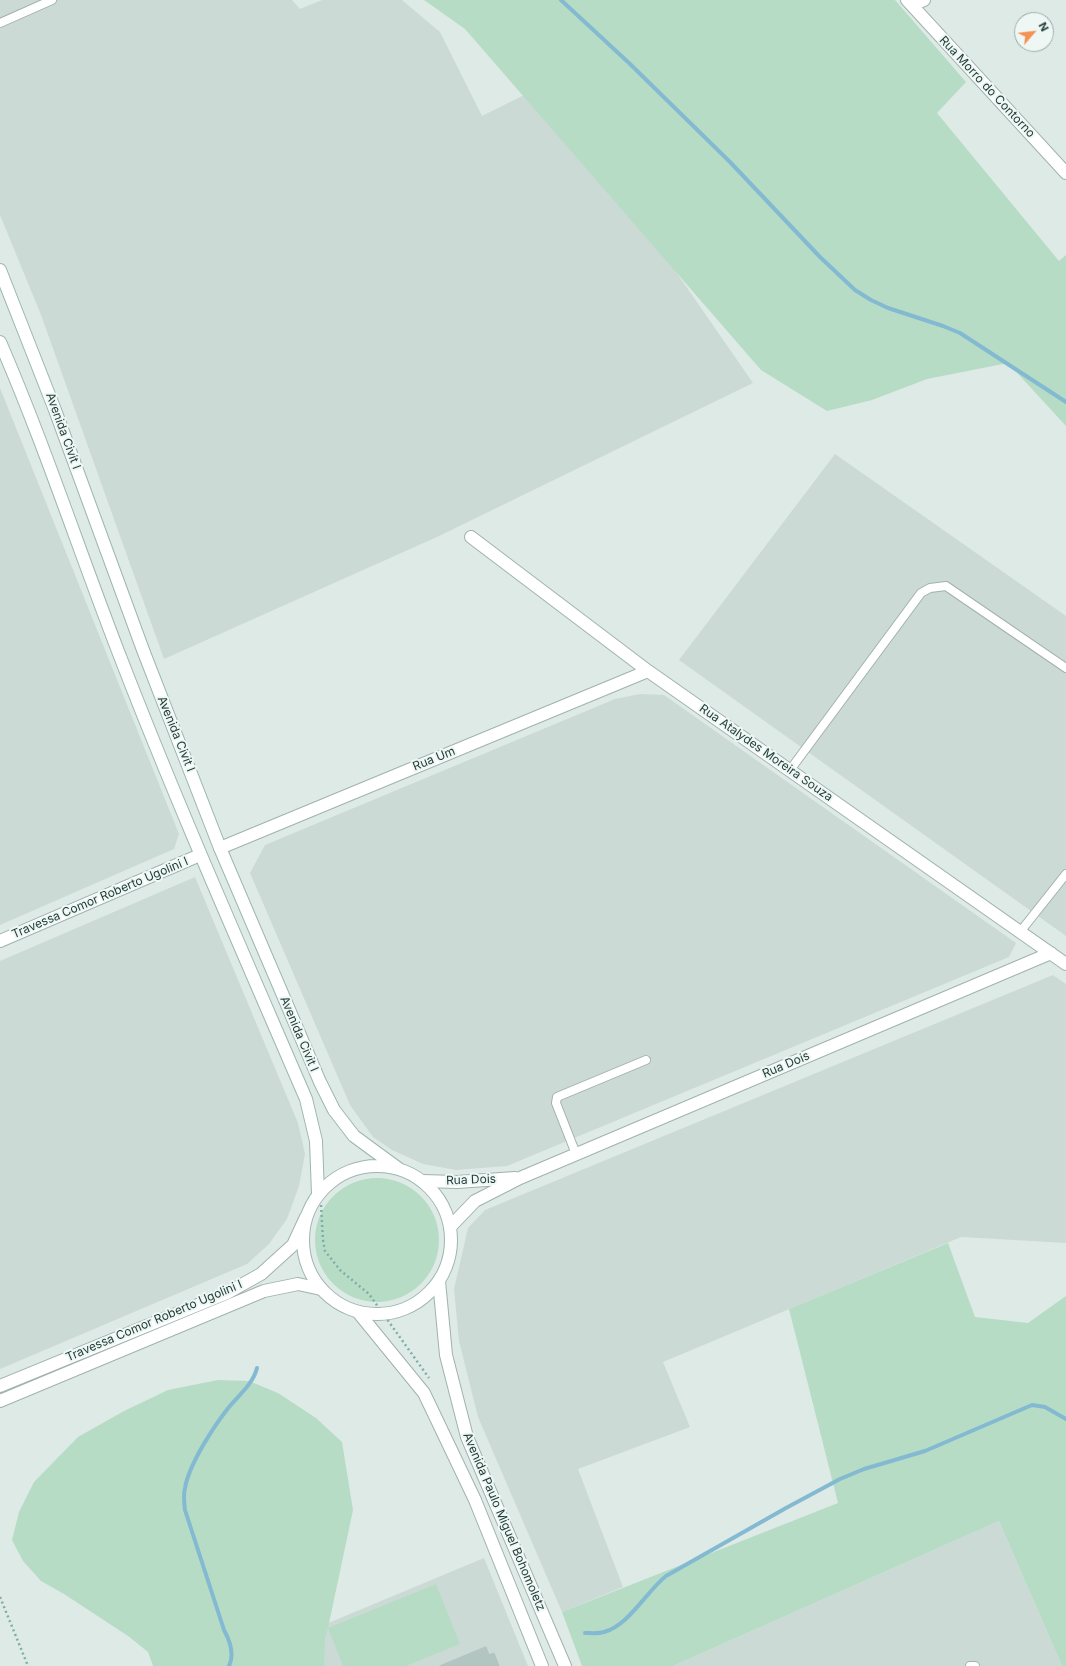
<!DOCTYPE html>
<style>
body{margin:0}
#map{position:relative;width:1066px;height:1666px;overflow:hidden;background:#deeae6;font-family:Inter,sans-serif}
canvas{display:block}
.north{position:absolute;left:1014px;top:12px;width:40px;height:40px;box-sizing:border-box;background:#eef7f4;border:1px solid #9baba8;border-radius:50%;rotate:62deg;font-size:11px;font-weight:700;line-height:16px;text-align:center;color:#1f3a36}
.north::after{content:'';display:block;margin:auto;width:14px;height:18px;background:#f49252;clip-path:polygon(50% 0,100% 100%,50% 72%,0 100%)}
</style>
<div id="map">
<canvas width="1066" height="1666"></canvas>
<div class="north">N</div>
</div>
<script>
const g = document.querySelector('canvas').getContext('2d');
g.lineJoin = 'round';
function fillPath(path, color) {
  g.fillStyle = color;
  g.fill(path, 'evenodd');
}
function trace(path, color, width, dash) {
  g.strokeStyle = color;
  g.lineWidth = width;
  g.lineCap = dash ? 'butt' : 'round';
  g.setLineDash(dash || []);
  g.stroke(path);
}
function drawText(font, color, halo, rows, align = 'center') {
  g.font = font + ' Inter,sans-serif';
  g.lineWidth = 4;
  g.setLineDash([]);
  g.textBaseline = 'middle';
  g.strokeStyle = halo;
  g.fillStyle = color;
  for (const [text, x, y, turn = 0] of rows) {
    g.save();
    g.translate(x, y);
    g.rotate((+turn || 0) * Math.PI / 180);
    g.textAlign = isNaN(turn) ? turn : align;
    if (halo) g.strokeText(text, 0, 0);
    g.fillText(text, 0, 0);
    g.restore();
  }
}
fillPath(new Path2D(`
 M 0,0 L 292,0 L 300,9 L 322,0 L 402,0 L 440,32 L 482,116 L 546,84 L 753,383 L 437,537 L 164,659 L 41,315 L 0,215 Z
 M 0,388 L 179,834 L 174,849 L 0,925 Z
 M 835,454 L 1066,616 L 1066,936 L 679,660 Z
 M 640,694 L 664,695 L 1016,943 L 1009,957 L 507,1166 L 456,1170 L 423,1164 L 392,1150 L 373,1137 L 350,1105 L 250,873 L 265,845 L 615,699 Z
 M 195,877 L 298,1123 L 305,1154 L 299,1186 L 287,1219 L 269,1244 L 247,1264 L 0,1369 L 0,961 Z
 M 1053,975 L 1066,984 L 1066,1243 L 961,1237 L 663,1362 L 690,1427 L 578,1469 L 623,1587 L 562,1612 L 478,1417 L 459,1341 L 454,1289 L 468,1228 L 485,1210 Z
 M 999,1521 L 1062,1666 L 673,1666 Z
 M 484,1558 L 528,1666 L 272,1666 L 266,1649 Z`), '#ccdad6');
fillPath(new Path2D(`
 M 424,0 L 895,0 L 966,82 L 937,113 L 1059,261 L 1066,255 L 1066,426 L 1008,363 L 927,379 L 872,400 L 827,411 L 761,370 L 465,29 Z
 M315 1240a62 62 0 1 1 124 0a62 62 0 1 1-124 0Z
 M 948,1243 L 975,1317 L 1028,1323 L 1066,1296 L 1066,1666 L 1062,1666 L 999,1521 L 673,1666 L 582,1666 L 562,1612 L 838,1503 L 789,1309 Z
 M 218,1380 L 249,1381 L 278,1393 L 316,1418 L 342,1442 L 353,1510 L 328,1628 L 436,1584 L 460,1644 L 406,1666 L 343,1666 L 328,1628 L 325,1638 L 324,1666 L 153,1666 L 148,1652 L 128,1636 L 64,1594 L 41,1581 L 23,1561 L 12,1540 L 19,1512 L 34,1482 L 78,1437 L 124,1411 L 168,1390 Z`), '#b6dcc6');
trace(new Path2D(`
 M 561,0 L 629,63 L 730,162 L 820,257 L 855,290 L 871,300 L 888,308 L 943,326 L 960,333 L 1066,402
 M 585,1633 C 591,1633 598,1634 604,1632 C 629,1625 646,1592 666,1576 L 786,1508 L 840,1479 L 864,1469 L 925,1451 L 1032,1405 L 1045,1407 L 1066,1419
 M 229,1666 C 235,1654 230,1641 224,1630 L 185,1510 C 184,1502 183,1495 185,1488 C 189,1464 214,1426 229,1407 C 239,1395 253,1384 257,1368`), '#84bad1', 4);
const building = new Path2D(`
 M 486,1647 L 489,1655 L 494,1653 L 499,1666 L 440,1666 Z`);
fillPath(building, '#b3c5c0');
trace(building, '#b0c3be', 1);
const service = new Path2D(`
 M 0,23 L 52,0
 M 790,770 L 921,593 L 930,588 L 946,586 L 1066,668
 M 1020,932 L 1066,874
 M 576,1154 L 556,1103 L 557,1097 L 646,1060
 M 970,1666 L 975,1666`);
const minor = new Path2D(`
 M 907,0 L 1066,173
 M 912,5 L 924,0
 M 471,537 L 648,671 L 1066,964
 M 220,848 L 648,671
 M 0,941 L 200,855
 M 422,1181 L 457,1182 L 515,1178
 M 450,1227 L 475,1201 L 520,1178 L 1051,953
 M 0,1386 L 227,1293 L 261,1274 L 293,1245 L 306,1217
 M 0,1401 L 264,1291 L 298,1284 L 321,1289`);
const tertiary = new Path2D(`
 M 439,1281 L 446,1355 L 467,1437 L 565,1666
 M 358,1312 L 424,1393 L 475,1500 L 542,1666`);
const secondary = new Path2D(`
 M 0,270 L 55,410 L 143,650 L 220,848 L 320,1082 L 334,1110 L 354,1136 L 399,1169
 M 0,342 C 46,448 81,557 123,664 C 180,811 244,955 306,1099 L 316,1141 L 318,1194
 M303 1240a74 74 0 1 1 148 0a74 74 0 1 1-148 0Z`);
trace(service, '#a1b2ae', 10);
trace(minor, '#a1b2ae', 14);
trace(tertiary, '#a1b2ae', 14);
trace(secondary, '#9db6b0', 14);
trace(new Path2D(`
 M 321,1205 L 323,1240 L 325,1251 L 340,1270 L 369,1294 L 429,1378
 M 0,1597 L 28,1666`), '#7eaea6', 2.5, [2, 3]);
trace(service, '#fff', 8);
trace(minor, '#fff', 12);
trace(tertiary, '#fff', 12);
trace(secondary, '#fff', 12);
drawText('12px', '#1f3a36', '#eef7f4', [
 ["Rua Morro do Contorno",987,87,47],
 ["Avenida Civit I",63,431,70],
 ["Avenida Civit I",176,734,68],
 ["Rua Atalydes Moreira Souza",766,753,35],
 ["Rua Um",434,759,-22],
 ["Travessa Comor Roberto Ugolini I",100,898,-23],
 ["Avenida Civit I",299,1034,67],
 ["Rua Dois",786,1065,-23],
 ["Rua Dois",471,1180,-2],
 ["Travessa Comor Roberto Ugolini I",154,1321,-23],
 ["Avenida Paulo Miguel Bohomoletz",504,1522,67]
]);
</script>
